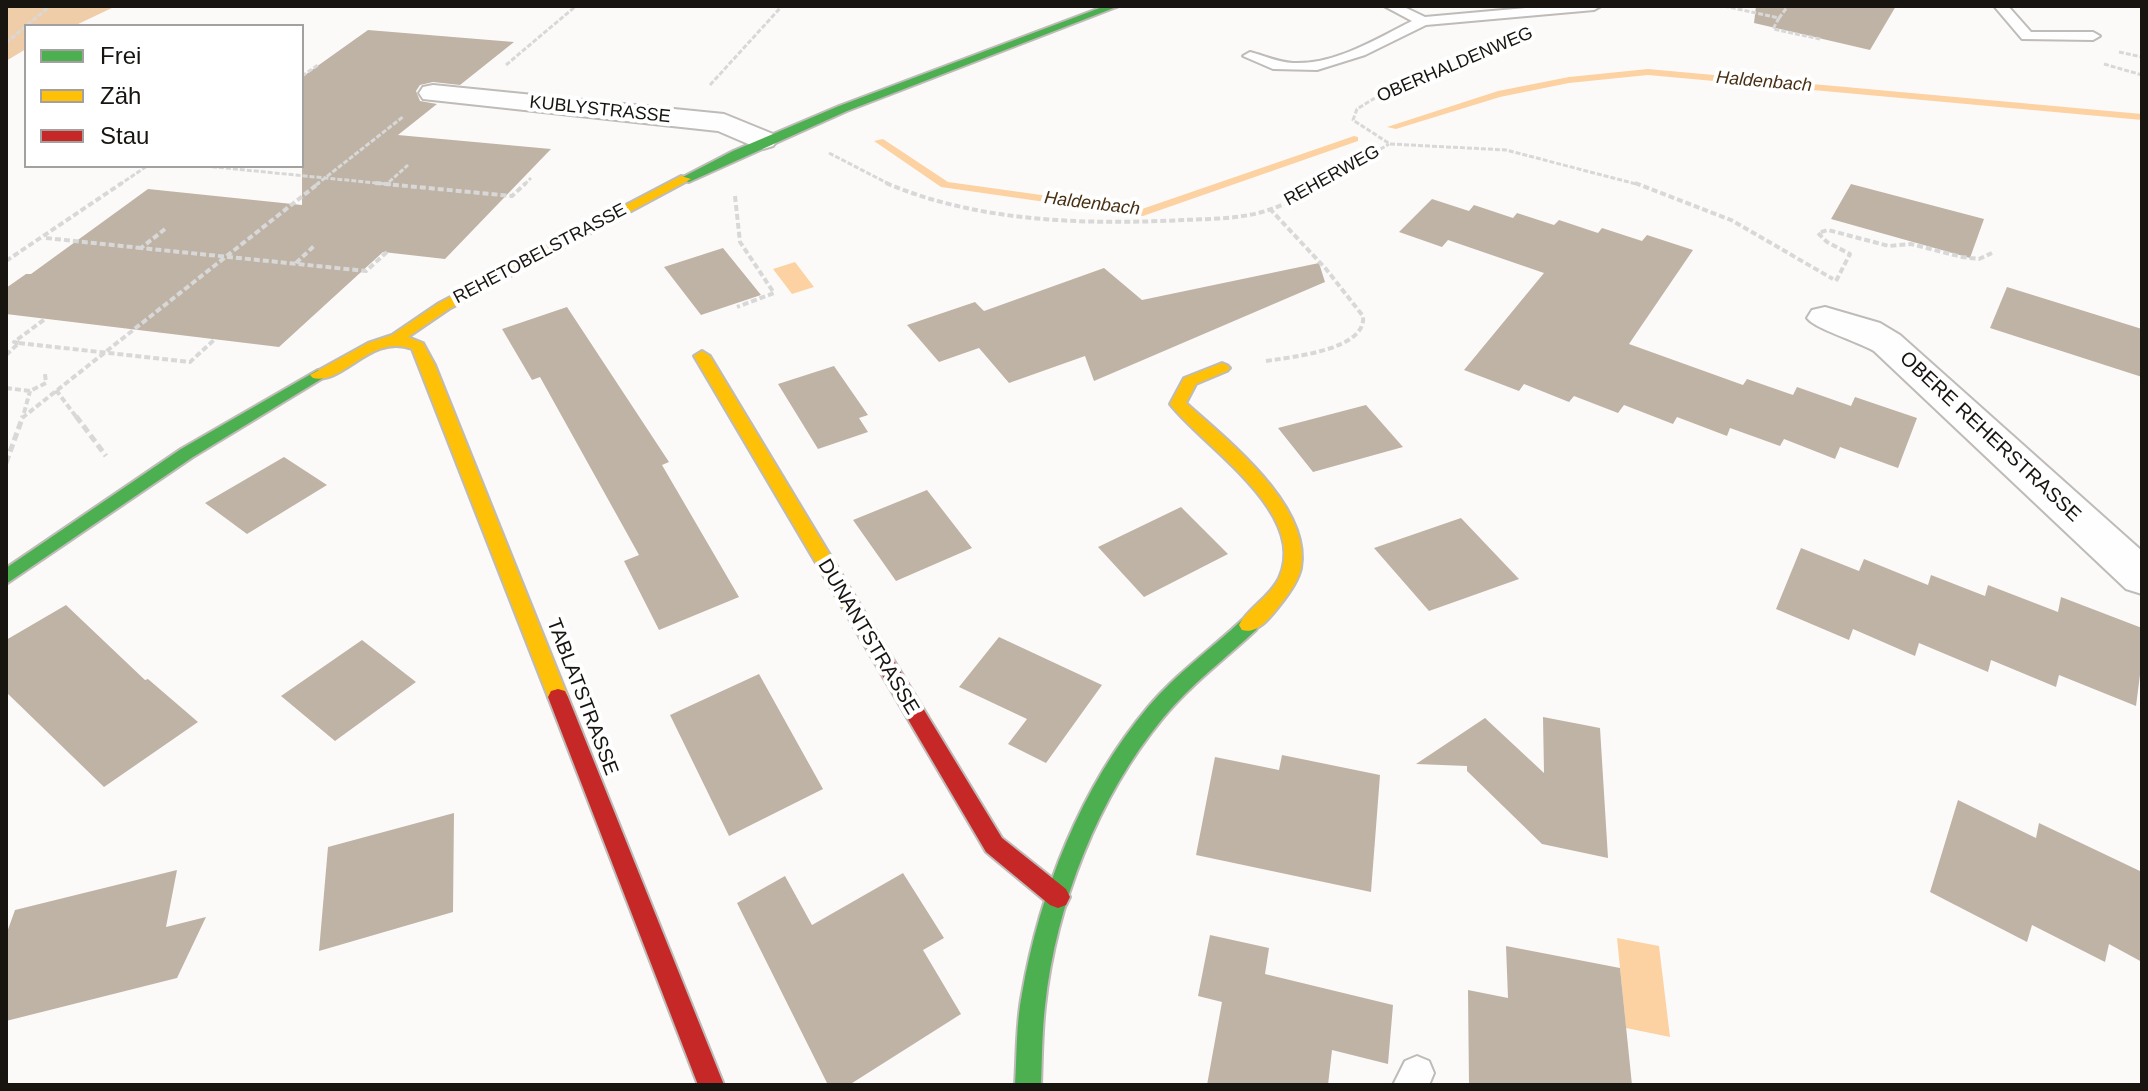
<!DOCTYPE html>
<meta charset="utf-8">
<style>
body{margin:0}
#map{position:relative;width:2148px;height:1091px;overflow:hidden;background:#fcfaf8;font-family:Arial,sans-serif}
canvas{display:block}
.frame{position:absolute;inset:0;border:8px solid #181511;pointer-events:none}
.legend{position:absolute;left:24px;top:24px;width:280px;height:144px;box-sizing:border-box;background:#fff;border:2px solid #a3a1a0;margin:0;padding:10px 14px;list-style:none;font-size:24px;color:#181511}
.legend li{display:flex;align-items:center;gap:16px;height:40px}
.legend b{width:40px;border:2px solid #a3a1a0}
</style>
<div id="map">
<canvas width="2148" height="1091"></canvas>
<div class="frame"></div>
<ul class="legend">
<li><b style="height:10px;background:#4caf50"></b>Frei</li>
<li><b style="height:10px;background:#ffc107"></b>Zäh</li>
<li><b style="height:10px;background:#c62828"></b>Stau</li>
</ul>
</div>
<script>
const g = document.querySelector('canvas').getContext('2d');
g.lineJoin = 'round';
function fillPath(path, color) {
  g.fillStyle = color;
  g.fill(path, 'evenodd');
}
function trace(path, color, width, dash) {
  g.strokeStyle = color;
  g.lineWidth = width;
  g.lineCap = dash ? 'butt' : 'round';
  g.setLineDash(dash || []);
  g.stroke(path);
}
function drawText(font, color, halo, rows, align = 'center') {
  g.font = font + ' Arial,sans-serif';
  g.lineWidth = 8;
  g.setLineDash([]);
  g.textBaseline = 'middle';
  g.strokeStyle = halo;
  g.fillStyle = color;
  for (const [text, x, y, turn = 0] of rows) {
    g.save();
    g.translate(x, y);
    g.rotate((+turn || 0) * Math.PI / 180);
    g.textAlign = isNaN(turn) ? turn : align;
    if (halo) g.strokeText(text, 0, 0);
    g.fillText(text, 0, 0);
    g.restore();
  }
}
fillPath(new Path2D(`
 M 6,6 L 116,6 L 74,26 L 26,26 L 26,49 L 6,61 Z`), '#efcda8');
fillPath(new Path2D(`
 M 795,262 L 814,287 L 792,294 L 773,269 Z
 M 1617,938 L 1659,946 L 1670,1037 L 1626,1028 Z`), '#fdd2a3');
fillPath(new Path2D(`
 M 1648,69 L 2142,114 L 2142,120 L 1648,75 L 1569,83 L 1500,97 L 1396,129 L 1387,127 L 1498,91 L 1569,77 Z
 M 1354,136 L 1358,137 L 1358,141 L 1143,216 L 941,187 L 874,141 L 883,139 L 948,182 L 1142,209 Z`), '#fdd2a3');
fillPath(new Path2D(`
 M 1756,6 L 1896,6 L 1870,50 L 1754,23 Z
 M 368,30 L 514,42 L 460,85 L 433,82 L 420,85 L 416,91 L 420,101 L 437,104 L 398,135 L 551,149 L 445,259 L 383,252 L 279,347 L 6,314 L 6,288 L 26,274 L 31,274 L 148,189 L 302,205 L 302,77 Z
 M 1851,184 L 1984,219 L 1970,258 L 1831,219 Z
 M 1432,199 L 1469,211 L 1474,205 L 1513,218 L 1517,213 L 1554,225 L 1559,220 L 1598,233 L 1602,228 L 1642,241 L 1647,235 L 1693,250 L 1629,344 L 1743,385 L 1747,379 L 1793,395 L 1797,387 L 1851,406 L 1855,397 L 1917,418 L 1898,468 L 1840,447 L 1835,459 L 1784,439 L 1780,446 L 1730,428 L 1727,436 L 1677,417 L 1673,424 L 1624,405 L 1618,413 L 1574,396 L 1569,402 L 1524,384 L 1519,391 L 1464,370 L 1544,273 L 1448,240 L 1442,247 L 1399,232 Z
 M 723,248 L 761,295 L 701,315 L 664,267 Z
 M 1319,263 L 1325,282 L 1094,381 L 1085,356 L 1009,383 L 979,348 L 939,362 L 907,325 L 975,302 L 984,311 L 1104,268 L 1142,300 Z
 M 2007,287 L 2142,329 L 2142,377 L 1990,328 Z
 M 567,307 L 669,462 L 662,465 L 739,597 L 659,630 L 624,561 L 639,555 L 540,377 L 532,380 L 502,329 Z
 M 834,366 L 868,415 L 859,418 L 868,432 L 818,449 L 778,384 Z
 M 1366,405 L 1403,447 L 1313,472 L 1278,428 Z
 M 284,457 L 327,485 L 247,534 L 205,503 Z
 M 927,490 L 972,548 L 896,581 L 853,520 Z
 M 1181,507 L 1228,554 L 1144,597 L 1098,547 Z
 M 1461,518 L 1519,579 L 1429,611 L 1374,548 Z
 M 1801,548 L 1859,571 L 1864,559 L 1928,585 L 1931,575 L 1985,596 L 1988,585 L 2058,612 L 2061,597 L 2142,628 L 2142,659 L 2136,706 L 2059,675 L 2056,687 L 1991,660 L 1988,672 L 1919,643 L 1915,656 L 1853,629 L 1849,640 L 1776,609 Z
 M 66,605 L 145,680 L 148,679 L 198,722 L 104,787 L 6,692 L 6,640 Z
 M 999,637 L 1102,685 L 1046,763 L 1008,744 L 1027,719 L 959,687 Z
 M 362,640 L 416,682 L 335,741 L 281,696 Z
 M 759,674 L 823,789 L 729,836 L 670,715 Z
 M 1543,717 L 1600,728 L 1608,858 L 1542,844 L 1467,771 L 1467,766 L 1416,764 L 1485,718 L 1544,773 Z
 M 1282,755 L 1380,775 L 1371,892 L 1196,855 L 1215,757 L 1279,770 Z
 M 1958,800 L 2036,838 L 2039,823 L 2142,872 L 2142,962 L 2109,944 L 2105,962 L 2032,925 L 2027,942 L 1930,892 Z
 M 454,813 L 453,912 L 319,951 L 328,847 Z
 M 177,870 L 166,927 L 206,917 L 177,978 L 6,1021 L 6,935 L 15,910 Z
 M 903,873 L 944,938 L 923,950 L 961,1014 L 849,1085 L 828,1085 L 737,903 L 785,876 L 812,925 Z
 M 1210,935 L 1269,948 L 1265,974 L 1393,1005 L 1388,1064 L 1332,1050 L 1328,1085 L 1207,1085 L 1222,1002 L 1198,996 Z
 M 1506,946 L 1620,968 L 1632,1085 L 1469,1085 L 1468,990 L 1508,998 Z`), '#bfb3a5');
const lane = new Path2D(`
 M 1384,6 L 1402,6 L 1425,17 L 1548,6 L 1601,6 L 1594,10 L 1426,25 L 1365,55 L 1317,70 L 1273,69 L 1243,56 L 1250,52 C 1265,56 1278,62 1293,63 C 1335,65 1376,39 1412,21 Z
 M 1994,6 L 2008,6 L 2031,32 L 2093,32 L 2100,36 L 2093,40 L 2022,39 Z
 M 1417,1056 L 1429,1061 L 1434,1073 L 1429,1085 L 1393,1085 L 1405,1061 Z`);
const street = new Path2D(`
 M 433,85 L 724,114 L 773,134 L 778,140 L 773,146 L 763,149 L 753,146 L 718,131 L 423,99 L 419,93 L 423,87 Z
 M 1825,307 L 1880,323 L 1900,335 L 2142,551 L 2142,594 L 2126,589 L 1874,351 C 1857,341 1815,329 1807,318 L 1812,310 Z`);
const fast = new Path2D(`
 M 1105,6 L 1119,6 L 847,111 L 689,182 L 679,179 L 733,151 L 839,106 Z
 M 318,370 L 323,372 L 326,375 L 323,378 L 193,457 L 6,584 L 6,568 L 181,449 Z
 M 1249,618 L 1256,620 L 1259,625 L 1256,630 C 1225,659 1190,685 1163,718 C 1098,797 1056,904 1045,1006 C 1042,1032 1042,1059 1041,1085 L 1015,1085 C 1017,1055 1016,1024 1022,994 C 1040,891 1081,787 1148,707 C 1176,674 1211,649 1242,620 Z`);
const slow = new Path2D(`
 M 681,176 L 691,179 L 449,309 L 408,337 L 423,343 L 435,365 L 568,697 L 565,703 L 558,705 L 551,703 L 548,697 L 412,349 C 371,333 344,385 313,378 L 310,375 L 368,343 L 392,335 L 439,303 Z
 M 702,351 L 710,356 L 876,631 L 879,636 L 876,641 L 862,641 L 694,356 Z
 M 1222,363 L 1227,365 L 1230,368 L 1227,371 L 1196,384 L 1186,403 C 1227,440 1312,506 1301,568 C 1298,582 1288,595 1280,605 C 1271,616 1258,635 1242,630 L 1239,625 C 1249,607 1270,597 1279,578 C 1310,513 1202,446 1170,404 L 1184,378 Z`);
const jam = new Path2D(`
 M 869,629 L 876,631 L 1002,838 L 1066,889 L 1070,897 L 1066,905 L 1058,908 L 1050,905 L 986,852 L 859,636 L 862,631 Z
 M 558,689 L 565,691 L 568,697 L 724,1085 L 698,1085 L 548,697 L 551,691 Z`);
trace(lane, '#bebbb8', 4);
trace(street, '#bebbb8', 4);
trace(fast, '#bebbb8', 4);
trace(slow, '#bebbb8', 4);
trace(jam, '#bebbb8', 4);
trace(new Path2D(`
 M 1724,6 L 1779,18 L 1788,6
 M 1779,18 L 1773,29 L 1820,39
 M 6,43 L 50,6
 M 1491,49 L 1383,93 L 1357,109 L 1353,120 L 1390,144 L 1506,150 L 1640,185
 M 2119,52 L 2142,57
 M 2104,64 L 2142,75
 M 506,65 L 576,6
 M 302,76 L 318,65
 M 710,85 L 782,6
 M 829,153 L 891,185
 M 205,166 L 396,185
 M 389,182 L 408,165
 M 119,185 L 147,166
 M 316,185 L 404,116
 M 524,185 L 531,178
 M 1320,185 L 1389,144`), '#d8d8d8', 3, [5, 2]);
trace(new Path2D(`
 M 375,183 L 512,196 L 526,183
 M 886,183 C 977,222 1085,225 1183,220 C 1209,219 1237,219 1262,212 C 1284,206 1304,194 1323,183
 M 1635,183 L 1731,220 L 1833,279
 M 735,196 L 740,242 L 774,293 L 737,307
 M 165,229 L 141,248 L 366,271 L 387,252
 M 46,238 L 141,248
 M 6,261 L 122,183
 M 296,263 L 315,245
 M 1836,281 L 1850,254 L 1827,242 L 1818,233 L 1828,230 L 1889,246 L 1911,244 L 1962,257 L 1979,259 L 1992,253
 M 19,343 L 190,362 L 215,339
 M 6,355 L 19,343 L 14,342 L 45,319
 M 1266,361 C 1291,357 1367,350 1363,316 L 1326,269 L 1271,210
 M 6,388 L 30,391 L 46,383 L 45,374
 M 56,390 L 77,418
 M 24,413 L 30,391
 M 22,418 L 319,183`), '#d8d8d8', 4, [6, 3]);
trace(new Path2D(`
 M 76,416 L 106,456
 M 6,463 L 23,416`), '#d8d8d8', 5, [8, 4]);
fillPath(lane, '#fffefe');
fillPath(street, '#fffefe');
fillPath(fast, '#4caf50');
fillPath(slow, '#ffc107');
fillPath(jam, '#c62828');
drawText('18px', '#181511', '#fff', [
 ["OBERHALDENWEG",1455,65,-23],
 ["KUBLYSTRASSE",600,110,6],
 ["REHERWEG",1332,176,-29],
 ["REHETOBELSTRASSE",540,254,-28]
]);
drawText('italic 18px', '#493014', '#fff', [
 ["Haldenbach",1764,82,5],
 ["Haldenbach",1092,204,7]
]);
drawText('20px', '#181511', '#fff', [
 ["OBERE REHERSTRASSE",1990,437,43],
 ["DUNANTSTRASSE",868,637,59],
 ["TABLATSTRASSE",582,697,69]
]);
</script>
